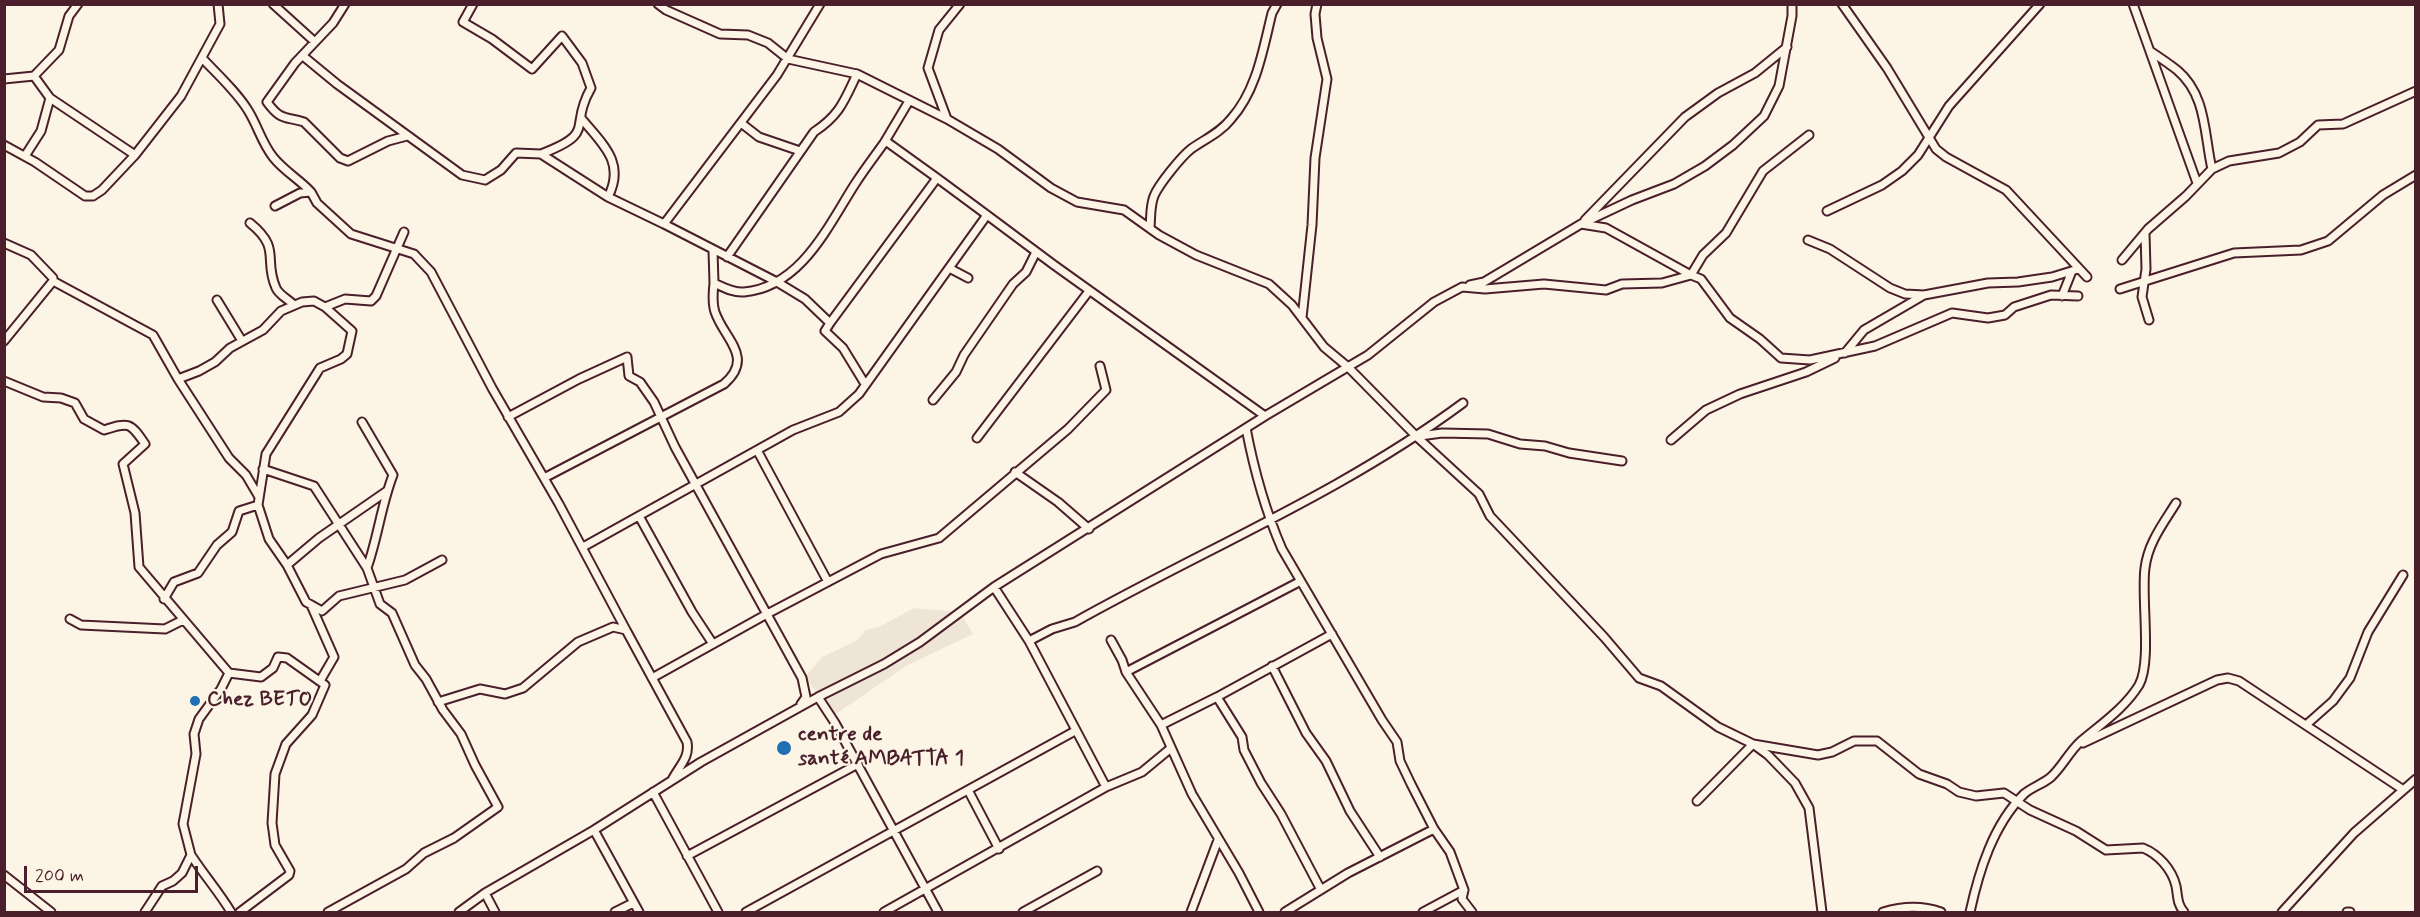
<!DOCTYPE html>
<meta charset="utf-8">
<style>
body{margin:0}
#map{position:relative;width:2420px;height:917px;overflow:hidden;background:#fcf5e5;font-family:Mynerve,sans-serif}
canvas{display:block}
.frame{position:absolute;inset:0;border:6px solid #4a1f2b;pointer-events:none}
.scale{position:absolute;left:24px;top:866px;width:174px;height:27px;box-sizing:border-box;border:3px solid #4a1f2b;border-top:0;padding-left:8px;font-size:18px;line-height:21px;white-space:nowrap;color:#4a1f2b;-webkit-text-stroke:4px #fcf5e5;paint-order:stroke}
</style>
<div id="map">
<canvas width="2420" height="917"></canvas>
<div class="frame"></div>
<div class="scale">200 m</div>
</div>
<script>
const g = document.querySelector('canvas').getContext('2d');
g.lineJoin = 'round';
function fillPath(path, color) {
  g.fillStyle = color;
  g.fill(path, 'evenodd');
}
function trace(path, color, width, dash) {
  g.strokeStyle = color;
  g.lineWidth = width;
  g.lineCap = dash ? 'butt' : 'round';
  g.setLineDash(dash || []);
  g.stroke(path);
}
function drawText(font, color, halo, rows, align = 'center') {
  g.font = font + ' Mynerve,sans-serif';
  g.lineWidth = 4.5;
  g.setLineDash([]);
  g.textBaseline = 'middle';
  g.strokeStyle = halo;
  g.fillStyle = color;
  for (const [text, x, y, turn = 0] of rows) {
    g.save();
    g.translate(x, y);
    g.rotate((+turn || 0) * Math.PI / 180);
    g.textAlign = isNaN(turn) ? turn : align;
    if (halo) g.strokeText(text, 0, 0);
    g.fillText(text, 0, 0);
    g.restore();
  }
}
fillPath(new Path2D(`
 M 914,608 L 960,612 L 973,634 L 906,666 L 833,716 L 805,677 L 822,657 L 856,641 L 866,630 L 879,627 Z`), '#eee5d7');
const street = new Path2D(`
 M 273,4 L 315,42
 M 345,4 L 333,23 L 295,63 L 267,102 C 281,121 284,116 304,122 L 340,158 L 348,161 L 388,141 L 407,136
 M 473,4 L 463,22 L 492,39 L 532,69 L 562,36 L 582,63 L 591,88 C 568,128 598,132 541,154
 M 658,4 L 666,10 L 720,34 L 748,35 L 768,43 L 788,59 L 857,74 L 947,119
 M 960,4 L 939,30 L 928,68 L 947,119 L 998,149 L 1051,188 L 1077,202 L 1124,210 L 1159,235 L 1196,255 L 1269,284 L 1292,305 L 1324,347 L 1348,367 L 1417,437 L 1479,494 L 1490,516 L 1604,637 L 1639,678 L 1661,686 L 1718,727 L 1753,744 L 1768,755 L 1795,783 L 1809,808 L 1822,912
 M 1842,4 L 1887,68 L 1936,149 L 1946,157 L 2006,190 L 2087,277
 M 2133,4 L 2197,183
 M 2150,51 C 2159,57 2168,63 2177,70 C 2207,95 2204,135 2212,169
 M 303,56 L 337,84 L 462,175 L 485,180 L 501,170 L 516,153 L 541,154 L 608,197
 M 203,59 C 218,75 238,93 249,112 C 258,127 262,143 273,157 C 284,171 299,179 311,192
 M 4,79 L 34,76 L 59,50 L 69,16 L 78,4
 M 50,98 L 135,155
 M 581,118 C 602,144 626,162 608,197 L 664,224
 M 741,123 L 759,137 L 800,151
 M 884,143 L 909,101
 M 4,145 L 35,162 L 85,196 L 93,196 L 102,190 L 135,155 L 181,96 L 220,24 L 218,4
 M 25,156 L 41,131 L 50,98 L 34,76
 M 937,178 L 987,215 L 949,268
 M 275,206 L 300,193 L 311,192 L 317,203 L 351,234 L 414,254 L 431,272 L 492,388 L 559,504 L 626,630
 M 1827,211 L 1882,185 L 1902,171 L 1918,155 L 1949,106 L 2040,4
 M 987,215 L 1054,265 L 1265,416
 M 1585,220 L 1685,117 L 1718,93 L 1755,73 L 1787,47
 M 250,223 C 282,249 263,259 276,288 C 279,295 288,299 294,305
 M 1581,224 L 1606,228 L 1691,275 L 1703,255 L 1726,233 L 1763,171 L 1809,135
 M 1150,227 C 1151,217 1150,206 1154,196 C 1159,184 1181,157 1191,149 C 1205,139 1220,133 1231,119 C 1257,90 1263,49 1272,13 L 1277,4
 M 2145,233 L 2146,269 L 2142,297 L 2149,320
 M 1808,240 L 1830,249 L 1890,288 L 1905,294 L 1924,295 L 1988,283 L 2018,282 L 2052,277 L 2078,269
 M 4,243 L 31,255 L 53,278 L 53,281 L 153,335 L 178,379 L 229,458 L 246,475 L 259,497
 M 713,251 L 714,283
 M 727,257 L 814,132 C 840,115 844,101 857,74
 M 2122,260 L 2148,229 L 2186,196 L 2212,169 L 2229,161 L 2279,153 L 2300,142 L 2318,125 L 2343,124 L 2416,91
 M 1470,285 L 1484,282 L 1581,224 L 1632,200 L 1674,184 L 1705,166 L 1733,145 L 1764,116 L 1779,86 L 1792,16 L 1792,4
 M 2120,289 L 2234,253 L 2301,250 L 2328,241 L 2383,195 L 2416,175
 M 2062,296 L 2072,271
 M 217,300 L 242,341
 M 325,307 L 345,299 L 371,301 L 376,296 L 404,232
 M 1302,318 L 1312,225 L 1315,158 L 1327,79 L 1317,38 L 1315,14 L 1317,4
 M 830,323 L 825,331 L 843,348 L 865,384
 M 4,341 L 53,281
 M 1845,353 L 1864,330 L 1924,295
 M 178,379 L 199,371 L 215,362 L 230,348 L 263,330 L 281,311 L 302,302 L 314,301 L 325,307 L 352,331 L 347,354 L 341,359 L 320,368 L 266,454 L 258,505 L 269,539 L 287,565 L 306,602 L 322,611 L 339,596 L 405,580 L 442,560
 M 4,381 L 43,397 L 61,398 L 75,403 L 84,419 L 104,430 C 129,422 130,422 145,444 L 123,464 L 135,513 L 139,567 L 229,673 L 261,677 L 273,668 L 278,657 L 287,658 L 325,685 L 312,715 L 286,744 L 275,774 L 272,823 L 275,845 L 290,871 L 289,875 L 240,912
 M 933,400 L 956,372 L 964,355 L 1013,284 L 1026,272 L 1036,252
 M 508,417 L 579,379 L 627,357 L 629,376 L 640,382 L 654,402 L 675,447 L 802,678 L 806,697 L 801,704
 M 1246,428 C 1254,470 1265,510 1282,549 L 1382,720 L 1397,742 L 1400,761 L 1411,784 L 1434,829 L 1450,852 L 1464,890 L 1462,899 L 1472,912
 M 1420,436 L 1442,433 L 1488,434 L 1520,444 L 1545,446 L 1569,453 L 1622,461
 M 977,438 L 1089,291
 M 1671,440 L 1706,410 L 1740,394 L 1806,372 L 1835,358
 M 757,450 L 828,582
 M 263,469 L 314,486 L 367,568
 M 1015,472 L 1058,502 L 1089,529
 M 544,478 L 724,384 C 755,357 724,339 715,312 C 712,303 713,292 714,283 C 723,287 733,293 744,292 C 801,287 828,226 855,184 C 864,170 874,157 884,143 L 887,142 L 937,178 L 830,323 L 805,299 L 777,282 L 664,224 L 777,75 L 820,4
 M 639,516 L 692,612 L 713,644
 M 583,547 L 793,430 L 839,412 L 859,394 L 949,268 L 968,278
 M 287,565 L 319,538 L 387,491
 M 994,587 L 1029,641 L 1106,787
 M 164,599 L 174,582 L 198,573 L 217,545 L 232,532 L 239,511 L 258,505
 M 311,605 L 334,657 L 320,681
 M 70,619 L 81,625 L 165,629 L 183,620
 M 1111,640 L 1122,660 L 1126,672 L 1161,725 L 1192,794 L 1239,873 L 1259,912
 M 1029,641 L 1052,629 L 1075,622 C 1205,549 1343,492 1463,403
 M 1272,666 L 1306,733 L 1326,761 L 1350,811 L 1380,857
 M 1126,672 L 1299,582
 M 652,678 L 767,614 L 881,554 L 939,538 L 1068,429 L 1106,390 L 1100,366
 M 818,697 L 835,723 L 938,912
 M 438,702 L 480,689 L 505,694 L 523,688 L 578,642 L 613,627 L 626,630 L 687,742 C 690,758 679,766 672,780
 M 1161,725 L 1217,697
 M 2306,725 L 2333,701 L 2350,678 L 2368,632 L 2403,575
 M 2083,743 L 2217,680 L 2228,678 L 2239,681 L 2402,789
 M 968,790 L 999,849
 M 653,792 L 718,912
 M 1697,801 L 1753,744 L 1818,755 L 1832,752 L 1854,741 L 1877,741 L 1919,774 L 1947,784 L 1959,792 L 1976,796 L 2004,793 L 2030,810 L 2076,831 L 2106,850 L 2143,848 C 2158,854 2172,869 2176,886 C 2178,897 2177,904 2184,912
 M 594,830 L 639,912
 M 191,855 C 204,875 219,892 231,912
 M 687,856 L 858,764
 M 4,875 L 51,912
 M 1321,890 L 1281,814 L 1261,783 L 1244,750 L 1242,737 L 1217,697 L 1332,634
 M 485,893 L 495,912
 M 145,912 L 162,886 L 173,881 L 182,873 L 191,855 L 183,824 L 196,754 L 194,734 L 199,719 L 221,689 L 229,673
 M 328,912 L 406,869 L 424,853 L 454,838 L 498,807 L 475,765 L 461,734 L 443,710 L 426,679 L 415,665 L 392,613 L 380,604 L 367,568 C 378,537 381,506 393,475 L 362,422
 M 459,912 L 485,893 L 594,830 L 701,762 L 818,697 L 884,664 L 920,642 L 994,587 L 1265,416 L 1368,355 L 1434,302 L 1462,287 L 1485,289 L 1544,284 L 1606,290 L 1622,284 L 1662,283 L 1691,275 L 1701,279 L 1730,318 L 1760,339 L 1781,358 L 1810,360 L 1875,346 L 1952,313 L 1988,318 L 2005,315 L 2014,307 L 2051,295 L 2078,296
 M 615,912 L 633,903
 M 746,912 L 1075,731
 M 884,912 L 1106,787 L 1142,772 L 1171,748
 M 1023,912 L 1097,871
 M 1191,912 L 1218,840
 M 1285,912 L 1348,873 L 1434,829
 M 1423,912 L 1464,890
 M 1883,912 C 1903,906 1921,905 1941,912
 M 1970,912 C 1979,871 1993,825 2024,794 C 2032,787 2043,784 2051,777 C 2062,767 2069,752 2080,742 C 2100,725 2125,708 2139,685 C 2152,662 2141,598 2145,568 C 2148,543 2163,524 2176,503
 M 2282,912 L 2354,833 L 2416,779
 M 2347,912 L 2350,912`);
trace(street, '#4a1f2b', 11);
trace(street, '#fcf5e5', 7);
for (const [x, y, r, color] of [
 [195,701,6,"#1f6fb2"],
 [784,748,8,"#1f6fb2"]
]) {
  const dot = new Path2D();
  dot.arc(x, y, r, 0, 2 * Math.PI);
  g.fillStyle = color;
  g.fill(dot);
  trace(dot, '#fcf5e5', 2);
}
drawText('bold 21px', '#4a1f2b', '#fcf5e5', [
 ["Chez BETO",207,701],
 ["centre de",798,736],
 ["santé AMBATTA 1",798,760]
], 'left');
</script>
